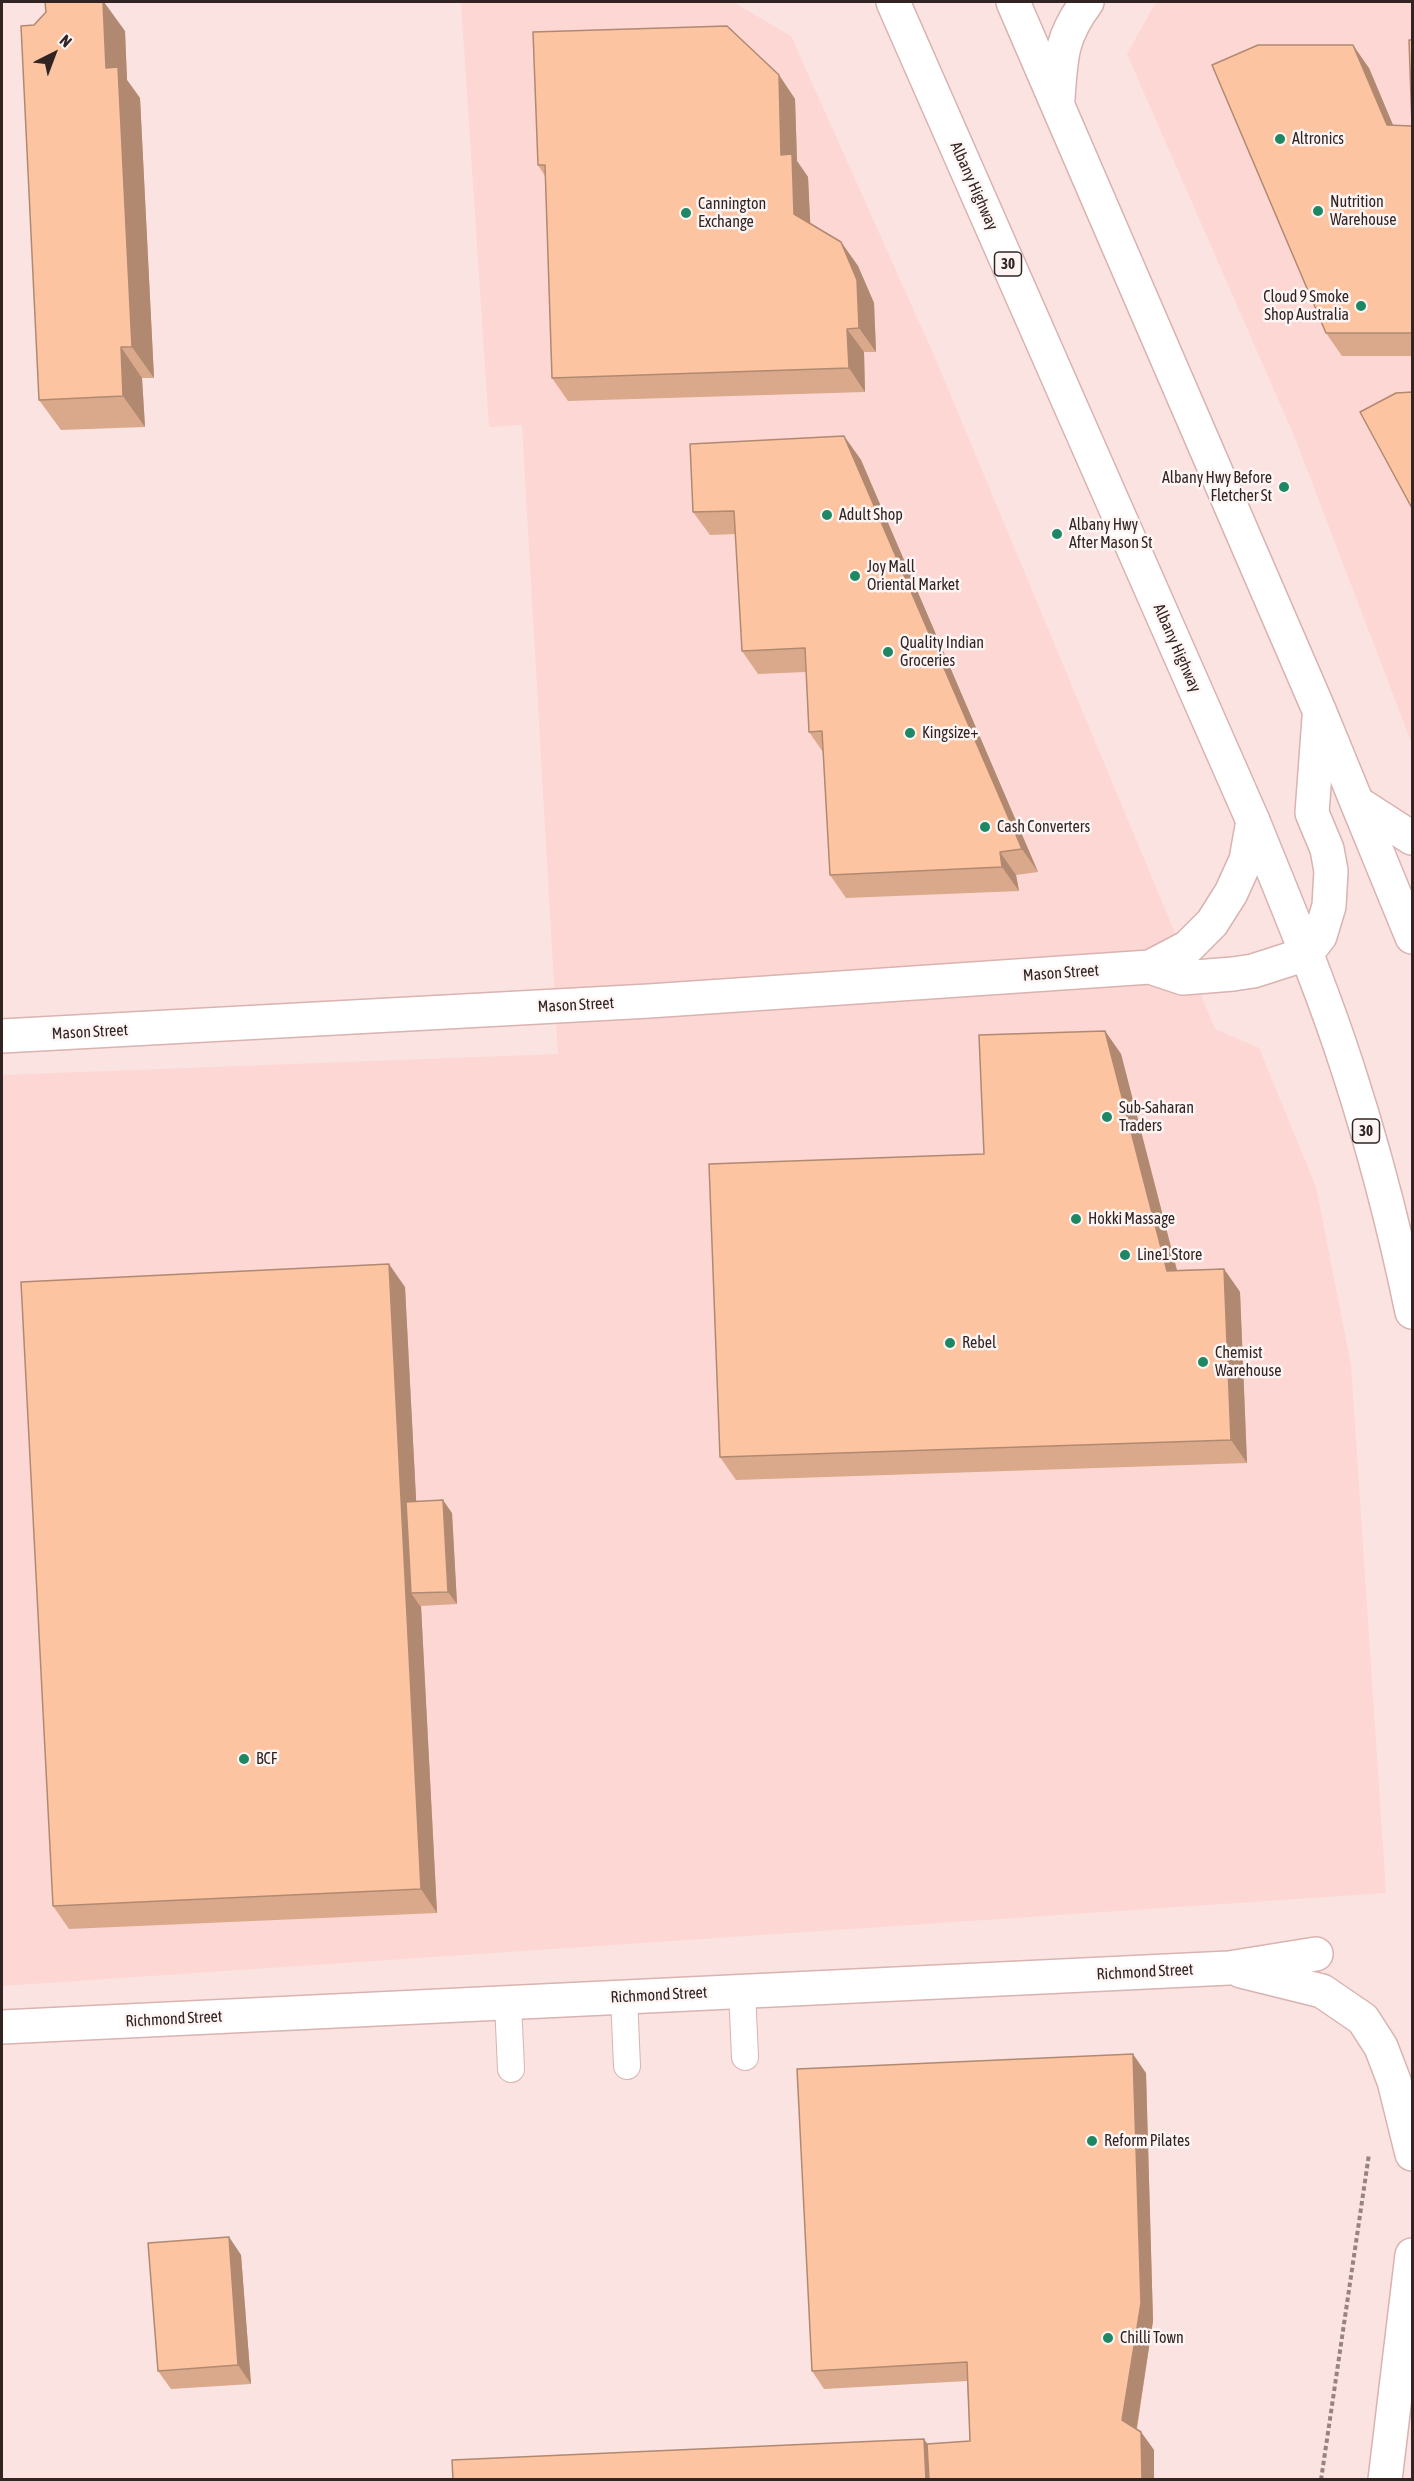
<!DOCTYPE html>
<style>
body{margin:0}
#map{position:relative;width:1414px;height:2481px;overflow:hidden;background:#fbe3e1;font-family:"Asap Condensed",sans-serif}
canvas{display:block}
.frame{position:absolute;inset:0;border:3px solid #322423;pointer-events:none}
.north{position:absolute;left:24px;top:24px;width:60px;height:60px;-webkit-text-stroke:4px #fdf5f4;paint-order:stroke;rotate:42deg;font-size:16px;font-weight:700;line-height:24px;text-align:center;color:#322423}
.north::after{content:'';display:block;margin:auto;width:21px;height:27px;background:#322423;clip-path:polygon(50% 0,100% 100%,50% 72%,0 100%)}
</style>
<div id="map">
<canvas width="1414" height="2481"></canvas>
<div class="frame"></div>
<div class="north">N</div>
</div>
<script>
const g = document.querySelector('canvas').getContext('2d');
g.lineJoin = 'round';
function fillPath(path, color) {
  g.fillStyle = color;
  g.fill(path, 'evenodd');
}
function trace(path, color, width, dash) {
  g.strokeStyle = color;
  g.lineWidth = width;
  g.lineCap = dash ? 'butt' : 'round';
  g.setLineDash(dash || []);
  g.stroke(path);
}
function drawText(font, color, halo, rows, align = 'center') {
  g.font = font + ' "Asap Condensed",sans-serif';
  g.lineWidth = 5;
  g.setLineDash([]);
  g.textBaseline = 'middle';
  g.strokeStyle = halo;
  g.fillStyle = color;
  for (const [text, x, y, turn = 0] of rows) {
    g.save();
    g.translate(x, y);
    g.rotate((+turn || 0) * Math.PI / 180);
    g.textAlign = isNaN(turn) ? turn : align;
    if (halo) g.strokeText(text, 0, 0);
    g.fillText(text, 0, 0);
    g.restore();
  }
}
fillPath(new Path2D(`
 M 461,2 L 733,2 L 791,36 L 936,360 L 1215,1029 L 1259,1048 L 1316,1187 L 1351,1365 L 1386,1893 L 2,1986 L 2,1075 L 558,1054 L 522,425 L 489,427 Z
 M 1156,2 L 1412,2 L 1412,744 L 1295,438 L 1127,54 Z`), '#fdd7d4');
const service = new Path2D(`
 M 742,1991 L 745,2057
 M 624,1997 L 627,2066
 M 508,2003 L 511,2069`);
const minor = new Path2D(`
 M 1359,804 L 1412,838
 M 1150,967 L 1188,947 L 1212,923 L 1231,893 L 1246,860 L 1253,821
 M 2,1036 L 649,1001 L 1150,967 L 1183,978 L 1233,974 L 1253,971 L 1306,954
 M 1241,1971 L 1322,1991 L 1363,2019 L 1381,2047 L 1394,2081 L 1412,2154
 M 2,2027 L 1229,1968 L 1316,1954`);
const trunk = new Path2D(`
 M 893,2 L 1253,821 C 1286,903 1321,985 1348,1069 C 1374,1149 1395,1230 1412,1312
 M 1013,2 L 1319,710 L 1412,937
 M 1058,98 C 1061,56 1061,37 1087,2
 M 1306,954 L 1320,936 L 1329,906 L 1331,871 L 1327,849 L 1312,813 L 1319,718
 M 1385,2480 L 1412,2255`);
trace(service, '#d9b3b0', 28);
trace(minor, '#d9b3b0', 36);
trace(trunk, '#d9b3b0', 36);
trace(new Path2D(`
 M 1321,2480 L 1369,2154`), '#978482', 4, [4.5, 3]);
trace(service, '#fff', 26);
trace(minor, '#fff', 33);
trace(trunk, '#fff', 33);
fillPath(new Path2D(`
 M 125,31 L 127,80 L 140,98 L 154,378 L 142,378 L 145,427 L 61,430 L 39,400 Z
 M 1413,40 L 1413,356 L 1342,356 L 1326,333 L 1369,68 L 1393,125 L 1412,126 Z
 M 779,75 L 795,99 L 797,161 L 808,177 L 810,223 L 841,242 L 858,266 L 874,303 L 876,352 L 864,352 L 865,392 L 568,401 L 552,378 L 545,176 L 538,165 Z
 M 844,436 L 861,460 L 1038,872 L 1016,875 L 1019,891 L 846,898 L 830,875 L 823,752 L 809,732 L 806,672 L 758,674 L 742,651 L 736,534 L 710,535 L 693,512 Z
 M 1105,1031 L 1121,1054 L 1177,1270 L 1224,1269 L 1240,1292 L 1247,1463 L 736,1480 L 720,1457 Z
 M 405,1287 L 416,1501 L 452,1513 L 457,1604 L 421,1606 L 437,1913 L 69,1929 L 53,1906 Z
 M 1146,2073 L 1153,2321 L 1137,2429 L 1141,2432 L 1154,2450 L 927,2444 L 970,2441 L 967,2381 L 824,2389 L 812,2371 Z
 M 229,2237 L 241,2255 L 251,2384 L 171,2389 L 158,2371 Z`), '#daa98b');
fillPath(new Path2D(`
 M 103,2 L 104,2 L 125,31 L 127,80 L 140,98 L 154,378 L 132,347 L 106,68 Z
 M 1353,45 L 1369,68 L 1403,149 L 1387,125 Z
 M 779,75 L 795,99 L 797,161 L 808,177 L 811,237 L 794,214 L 781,155 Z
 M 1412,160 L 1413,161 L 1413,333 Z
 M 841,242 L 858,266 L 874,303 L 876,352 L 859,328 Z
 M 847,329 L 864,352 L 865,392 L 849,368 Z
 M 121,347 L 142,378 L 145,427 L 123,396 Z
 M 844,436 L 861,460 L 1038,872 L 1022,849 Z
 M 1000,852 L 1016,875 L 1019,891 L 1002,867 Z
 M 1105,1031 L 1121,1054 L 1183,1294 L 1167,1271 Z
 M 389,1264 L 405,1287 L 421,1593 L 411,1593 L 420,1606 L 421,1606 L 437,1913 L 421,1889 Z
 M 1224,1269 L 1240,1292 L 1247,1463 L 1231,1440 Z
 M 443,1500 L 452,1513 L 457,1604 L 448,1592 Z
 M 1133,2054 L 1146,2073 L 1153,2321 L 1135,2438 L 1122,2420 Z
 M 229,2237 L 241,2255 L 251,2384 L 238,2365 Z
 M 1141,2432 L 1154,2450 L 1154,2480 L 1142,2480 Z
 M 924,2439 L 940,2462 L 941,2480 L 926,2480 Z`), '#b18971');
const building = new Path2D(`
 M 45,2 L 103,2 L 106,68 L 118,67 L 132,347 L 121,347 L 123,396 L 39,400 L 21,26 L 34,25 L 46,12 Z
 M 727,26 L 779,75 L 781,155 L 792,154 L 794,214 L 841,242 L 857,280 L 859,328 L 847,329 L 849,368 L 552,378 L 545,165 L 538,165 L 533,32 Z
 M 1409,40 L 1413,40 L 1412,333 L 1326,333 L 1212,65 L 1258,45 L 1353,45 L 1387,125 L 1412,126 Z
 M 1413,392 L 1413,510 L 1360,412 L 1396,393 Z
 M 844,436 L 1022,849 L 1000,852 L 1002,867 L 830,875 L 822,731 L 809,732 L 805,648 L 742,651 L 734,511 L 693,512 L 690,444 Z
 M 1105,1031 L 1167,1271 L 1224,1269 L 1231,1440 L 720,1457 L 709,1164 L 984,1154 L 979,1035 Z
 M 389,1264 L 421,1889 L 53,1906 L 21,1282 Z
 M 443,1500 L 448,1592 L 411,1593 L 406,1502 Z
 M 1133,2054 L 1141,2303 L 1122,2420 L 1141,2432 L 1142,2480 L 929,2480 L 927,2444 L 970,2441 L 967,2362 L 812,2371 L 797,2069 Z
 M 229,2237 L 238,2365 L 158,2371 L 148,2243 Z
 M 924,2439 L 926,2480 L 453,2480 L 452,2460 Z`);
fillPath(building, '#fdc4a2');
trace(building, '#b18971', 1.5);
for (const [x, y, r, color] of [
 [1280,139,6,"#1e8764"],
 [1318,211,6,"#1e8764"],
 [686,213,6,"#1e8764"],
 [1361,306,6,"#1e8764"],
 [1284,487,6,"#1e8764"],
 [827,515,6,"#1e8764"],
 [1057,534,6,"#1e8764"],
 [855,576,6,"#1e8764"],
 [888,652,6,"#1e8764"],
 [910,733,6,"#1e8764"],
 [985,827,6,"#1e8764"],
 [1107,1117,6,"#1e8764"],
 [1076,1219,6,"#1e8764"],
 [1125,1255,6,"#1e8764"],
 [950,1343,6,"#1e8764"],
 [1203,1362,6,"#1e8764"],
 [244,1759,6,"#1e8764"],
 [1092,2141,6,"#1e8764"],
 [1108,2338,6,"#1e8764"]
]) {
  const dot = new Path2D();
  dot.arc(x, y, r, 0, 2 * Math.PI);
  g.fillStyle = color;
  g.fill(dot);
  trace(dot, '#fdf5f4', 2);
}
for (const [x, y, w] of [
 [1008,264,27],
 [1366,1131,27]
]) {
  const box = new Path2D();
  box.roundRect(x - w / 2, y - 12, w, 24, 4.5);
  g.fillStyle = '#fdf5f4';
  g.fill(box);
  trace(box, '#322423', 1.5);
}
drawText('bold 15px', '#322423', null, [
 ["30",1008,264],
 ["30",1366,1131]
]);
drawText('16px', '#322423', '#fdf5f4', [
 ["Altronics",1292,139],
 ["Nutrition",1330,202],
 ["Warehouse",1330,220],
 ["Cannington",698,204],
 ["Exchange",698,222],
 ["Cloud 9 Smoke",1349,297,"right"],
 ["Shop Australia",1349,315,"right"],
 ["Albany Hwy Before",1272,478,"right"],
 ["Fletcher St",1272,496,"right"],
 ["Adult Shop",839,515],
 ["Albany Hwy",1069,525],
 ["After Mason St",1069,543],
 ["Joy Mall",867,567],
 ["Oriental Market",867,585],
 ["Quality Indian",900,643],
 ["Groceries",900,661],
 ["Kingsize+",922,733],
 ["Cash Converters",997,827],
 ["Sub-Saharan",1119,1108],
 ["Traders",1119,1126],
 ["Hokki Massage",1088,1219],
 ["Line1 Store",1137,1255],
 ["Rebel",962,1343],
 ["Chemist",1215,1353],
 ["Warehouse",1215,1371],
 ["BCF",256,1759],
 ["Reform Pilates",1104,2141],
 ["Chilli Town",1120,2338]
], 'left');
drawText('16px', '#322423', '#fdf5f4', [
 ["Albany Highway",974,186,66],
 ["Albany Highway",1177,648,66],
 ["Mason Street",1061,973,-4],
 ["Mason Street",576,1005,-3],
 ["Mason Street",90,1032,-3],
 ["Richmond Street",1145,1972,-3],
 ["Richmond Street",659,1995,-3],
 ["Richmond Street",174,2019,-3]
]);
</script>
